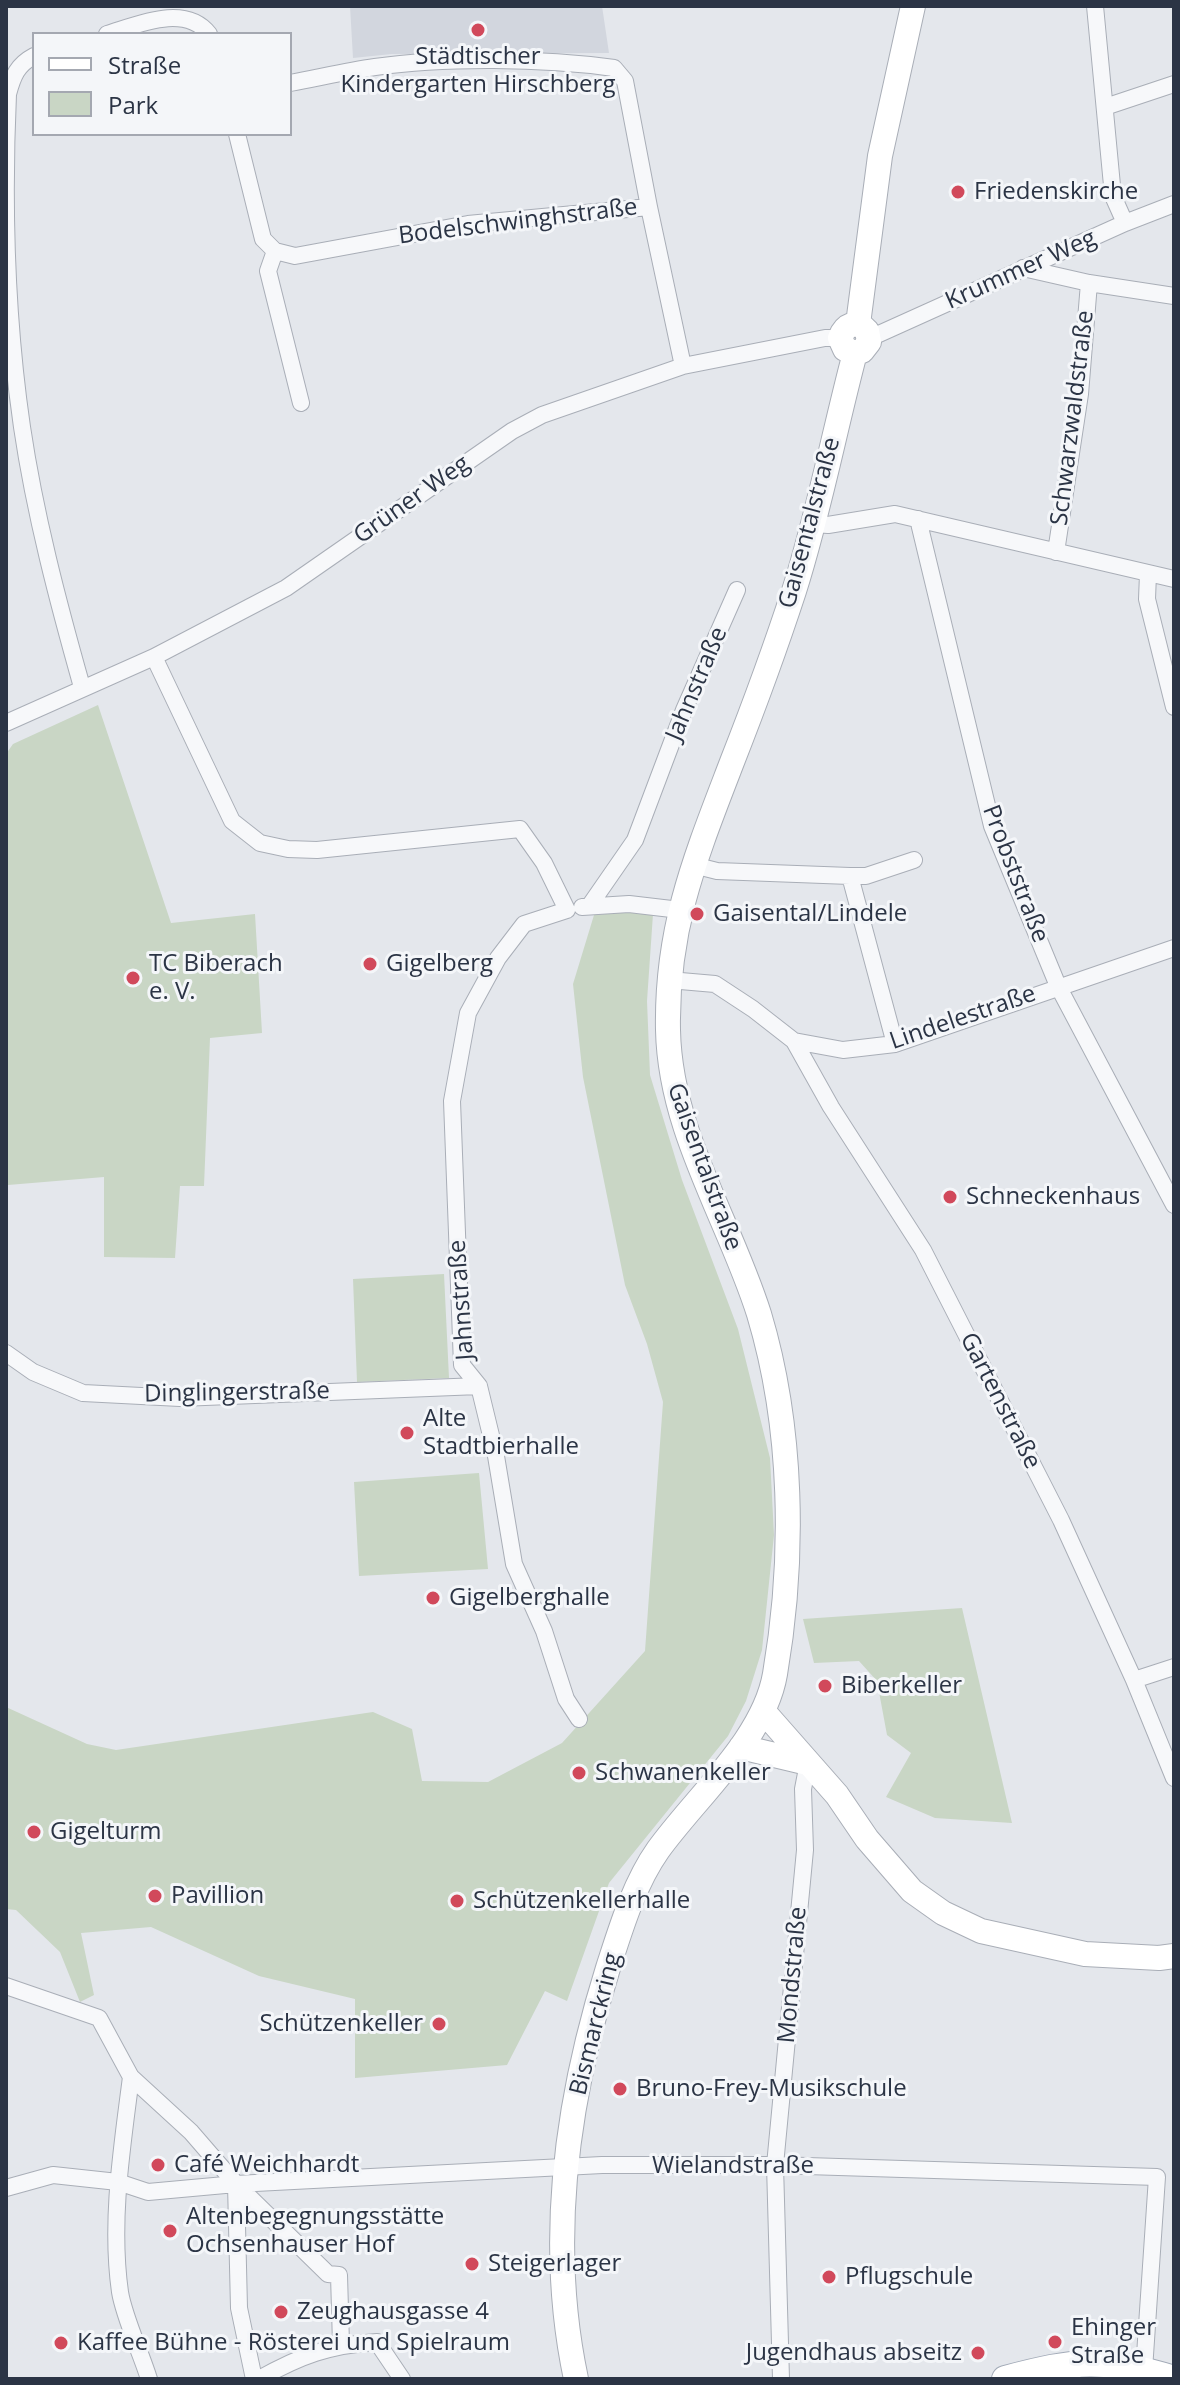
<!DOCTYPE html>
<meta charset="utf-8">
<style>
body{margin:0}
#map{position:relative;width:1180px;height:2385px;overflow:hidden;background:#e4e7ec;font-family:"Open Sans",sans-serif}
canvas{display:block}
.frame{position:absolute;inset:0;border:8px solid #2b3445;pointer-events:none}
.legend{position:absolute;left:32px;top:32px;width:260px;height:104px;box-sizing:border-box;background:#f4f6f9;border:2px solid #a4a8b1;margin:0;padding:10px 14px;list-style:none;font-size:24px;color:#2b3445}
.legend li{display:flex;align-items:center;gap:16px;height:40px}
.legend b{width:40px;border:2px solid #a4a8b1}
</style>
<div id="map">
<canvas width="1180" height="2385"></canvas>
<div class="frame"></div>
<ul class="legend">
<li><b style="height:10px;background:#fff"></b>Straße</li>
<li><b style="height:22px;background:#c9d6c5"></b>Park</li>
</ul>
</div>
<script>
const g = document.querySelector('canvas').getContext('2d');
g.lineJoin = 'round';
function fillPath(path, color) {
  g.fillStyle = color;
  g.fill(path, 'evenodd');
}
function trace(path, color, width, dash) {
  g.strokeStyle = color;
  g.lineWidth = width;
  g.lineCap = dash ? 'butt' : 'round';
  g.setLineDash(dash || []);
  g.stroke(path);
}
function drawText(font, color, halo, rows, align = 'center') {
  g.font = font + ' "Open Sans",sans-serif';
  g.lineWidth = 6;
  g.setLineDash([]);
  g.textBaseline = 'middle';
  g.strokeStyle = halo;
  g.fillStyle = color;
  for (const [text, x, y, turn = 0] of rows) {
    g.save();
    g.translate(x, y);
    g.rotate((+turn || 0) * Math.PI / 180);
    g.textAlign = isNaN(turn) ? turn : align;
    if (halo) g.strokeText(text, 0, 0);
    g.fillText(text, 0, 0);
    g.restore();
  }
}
fillPath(new Path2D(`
 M 350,6 L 602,6 L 609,53 L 392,54 L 353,58 Z`), '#d2d6de');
fillPath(new Path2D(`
 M 98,705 L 171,923 L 255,914 L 262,1033 L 210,1038 L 204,1186 L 180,1186 L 175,1258 L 104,1257 L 104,1177 L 8,1185 L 6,1146 L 6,754 L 13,744 Z
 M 628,912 L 653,914 L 647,1001 L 650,1075 L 682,1180 L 738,1329 L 770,1458 L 774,1535 L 762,1650 L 746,1701 L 728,1736 L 609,1883 L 567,2001 L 545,1991 L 507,2065 L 355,2078 L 355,1999 L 259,1976 L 151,1927 L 81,1933 L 94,1995 L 80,2002 L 60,1952 L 16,1910 L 6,1909 L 6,1707 L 87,1744 L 116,1750 L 373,1712 L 412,1729 L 422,1781 L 488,1782 L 562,1743 L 645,1651 L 663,1402 L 647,1344 L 625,1285 L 583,1077 L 573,984 L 594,915 Z
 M 444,1274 L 449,1378 L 357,1382 L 353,1279 Z
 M 479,1473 L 488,1569 L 359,1576 L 354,1482 Z
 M 962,1608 L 1012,1823 L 935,1818 L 886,1797 L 911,1753 L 887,1735 L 877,1681 L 859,1661 L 814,1663 L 803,1619 Z`), '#c9d6c5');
const street = new Path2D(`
 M 1095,6 L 1113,196 L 1125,223
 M 107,34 C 137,25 185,3 209,34
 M 34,56 C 17,65 13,76 8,94 C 3,205 6,317 22,427 C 35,515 58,602 82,687
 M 290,83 C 318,78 346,71 375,67 C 445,57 543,58 614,68 L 625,81 L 649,207
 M 1105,107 L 1174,84
 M 237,134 L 263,239 L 275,251 L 295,256 L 468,224 L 649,207 L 683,366
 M 275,251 L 268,271 L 301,403
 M 1023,268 L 1089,283 L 1174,296
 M 870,338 L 1125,223 L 1174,204
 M 918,519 L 992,826 L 1058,986 L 1174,1205
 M 814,524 L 828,525 L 895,514 L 1174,579
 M 1056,552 L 1080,394 L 1089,283
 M 1148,574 L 1147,599 L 1174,707
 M 154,657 L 232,821 L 260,843 L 288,849 L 317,850 L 520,829 L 544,863 L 567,910 L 524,924 L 498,958 L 468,1013 L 452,1101 L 462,1365 L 479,1386 L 496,1456 L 514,1564 L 544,1631 L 566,1699 L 579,1719
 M 6,723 L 154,657 L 286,588 L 512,431 L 542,415 L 683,366 L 825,338 L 840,338
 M 693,865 L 717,871 L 850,876 L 895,1044
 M 850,876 L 866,876 L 914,860
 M 590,905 L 635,840 L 684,710 L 737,590
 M 582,907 L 629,904 L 680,910
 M 669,980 L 715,984 L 753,1009 L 794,1041 L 843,1050 L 895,1044 L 1174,948
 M 794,1041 L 831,1107 L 923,1250 L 1061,1520 L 1134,1680 L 1174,1778
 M 6,1353 L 33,1372 L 83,1393 L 180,1398 L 479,1386
 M 1134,1680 L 1174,1667
 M 6,1986 L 99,2018 L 131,2077 L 191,2132 L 236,2184 L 328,2274 L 339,2275 L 341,2344
 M 131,2077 C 122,2148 110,2221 120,2292 C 124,2317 141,2353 149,2379
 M 236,2184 L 239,2308 L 254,2379
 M 6,2188 L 53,2175 L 118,2182 L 148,2192 L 236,2184 L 602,2165 L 775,2165 L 1157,2177 L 1144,2370
 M 259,2379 C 300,2356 329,2345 377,2342 L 402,2379
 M 781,2379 L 775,2165 L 805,1850 L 803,1789 L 808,1763`);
const secondary = new Path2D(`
 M 858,324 L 880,156 L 913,6
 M 764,1712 L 837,1795 L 867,1839 L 912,1891 L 943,1913 L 981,1931 L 1085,1954 L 1159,1958 L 1174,1956
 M 741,1747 L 808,1763
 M 576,2379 C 547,2243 567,2099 608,1968 C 621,1928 634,1884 658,1850 C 696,1797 764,1739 775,1674 C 795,1558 793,1427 759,1314 C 729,1219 670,1132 668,1030 C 666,927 696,856 732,762 C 754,706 775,649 794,591 C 819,513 834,432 855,353 L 862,351 L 869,342 L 867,331 C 856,319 845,325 840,338 L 845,349 L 855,353`);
const primary = new Path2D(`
 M 1005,2379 C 1077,2360 1102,2357 1174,2379`);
trace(street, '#a9aeb7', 18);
trace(secondary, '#a9aeb7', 26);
trace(primary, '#a3abb8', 28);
trace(street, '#f7f8fa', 16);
trace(secondary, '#fff', 24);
trace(primary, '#fff', 26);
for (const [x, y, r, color] of [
 [478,30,8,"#d1495b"],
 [958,192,8,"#d1495b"],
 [697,914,8,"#d1495b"],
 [370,964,8,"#d1495b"],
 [133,978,8,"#d1495b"],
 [950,1197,8,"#d1495b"],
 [407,1433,8,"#d1495b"],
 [433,1598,8,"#d1495b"],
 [825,1686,8,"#d1495b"],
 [579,1773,8,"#d1495b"],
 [34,1832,8,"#d1495b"],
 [155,1896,8,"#d1495b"],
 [457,1901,8,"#d1495b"],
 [439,2024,8,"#d1495b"],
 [620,2089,8,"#d1495b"],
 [158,2165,8,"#d1495b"],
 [170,2231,8,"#d1495b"],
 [472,2264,8,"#d1495b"],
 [829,2277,8,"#d1495b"],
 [281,2312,8,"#d1495b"],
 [1055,2342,8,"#d1495b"],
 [61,2343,8,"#d1495b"],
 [978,2353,8,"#d1495b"]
]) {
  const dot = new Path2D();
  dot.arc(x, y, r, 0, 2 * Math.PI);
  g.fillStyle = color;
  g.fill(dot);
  trace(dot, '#f4f6f9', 3);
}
drawText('24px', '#2b3445', '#f4f6f9', [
 ["Städtischer",478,57,"center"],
 ["Kindergarten Hirschberg",478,85,"center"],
 ["Friedenskirche",974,192],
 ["Gaisental/Lindele",713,914],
 ["TC Biberach",149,964],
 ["e. V.",149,992],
 ["Gigelberg",386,964],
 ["Schneckenhaus",966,1197],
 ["Alte",423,1419],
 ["Stadtbierhalle",423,1447],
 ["Gigelberghalle",449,1598],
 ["Biberkeller",841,1686],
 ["Schwanenkeller",595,1773],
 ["Gigelturm",50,1832],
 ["Pavillion",171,1896],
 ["Schützenkellerhalle",473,1901],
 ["Schützenkeller",423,2024,"right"],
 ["Bruno-Frey-Musikschule",636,2089],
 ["Café Weichhardt",174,2165],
 ["Altenbegegnungsstätte",186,2217],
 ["Ochsenhauser Hof",186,2245],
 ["Steigerlager",488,2264],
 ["Pflugschule",845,2277],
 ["Zeughausgasse 4",297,2312],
 ["Ehinger",1071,2328],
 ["Straße",1071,2356],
 ["Kaffee Bühne - Rösterei und Spielraum",77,2343],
 ["Jugendhaus abseitz",962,2353,"right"]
], 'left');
drawText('24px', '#2b3445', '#f4f6f9', [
 ["Bodelschwinghstraße",518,222,-7],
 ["Krummer Weg",1021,270,-24],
 ["Schwarzwaldstraße",1073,418,-83],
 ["Grüner Weg",412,500,-35],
 ["Gaisentalstraße",810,523,-75],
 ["Jahnstraße",697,684,-67],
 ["Probststraße",1015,874,69],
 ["Lindelestraße",963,1018,-19],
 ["Gaisentalstraße",704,1167,70],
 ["Jahnstraße",462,1300,-94],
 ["Dinglingerstraße",237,1393,-1],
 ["Gartenstraße",1000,1401,63],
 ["Mondstraße",793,1975,-85],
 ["Bismarckring",596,2024,-76],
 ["Wielandstraße",733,2166]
]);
</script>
